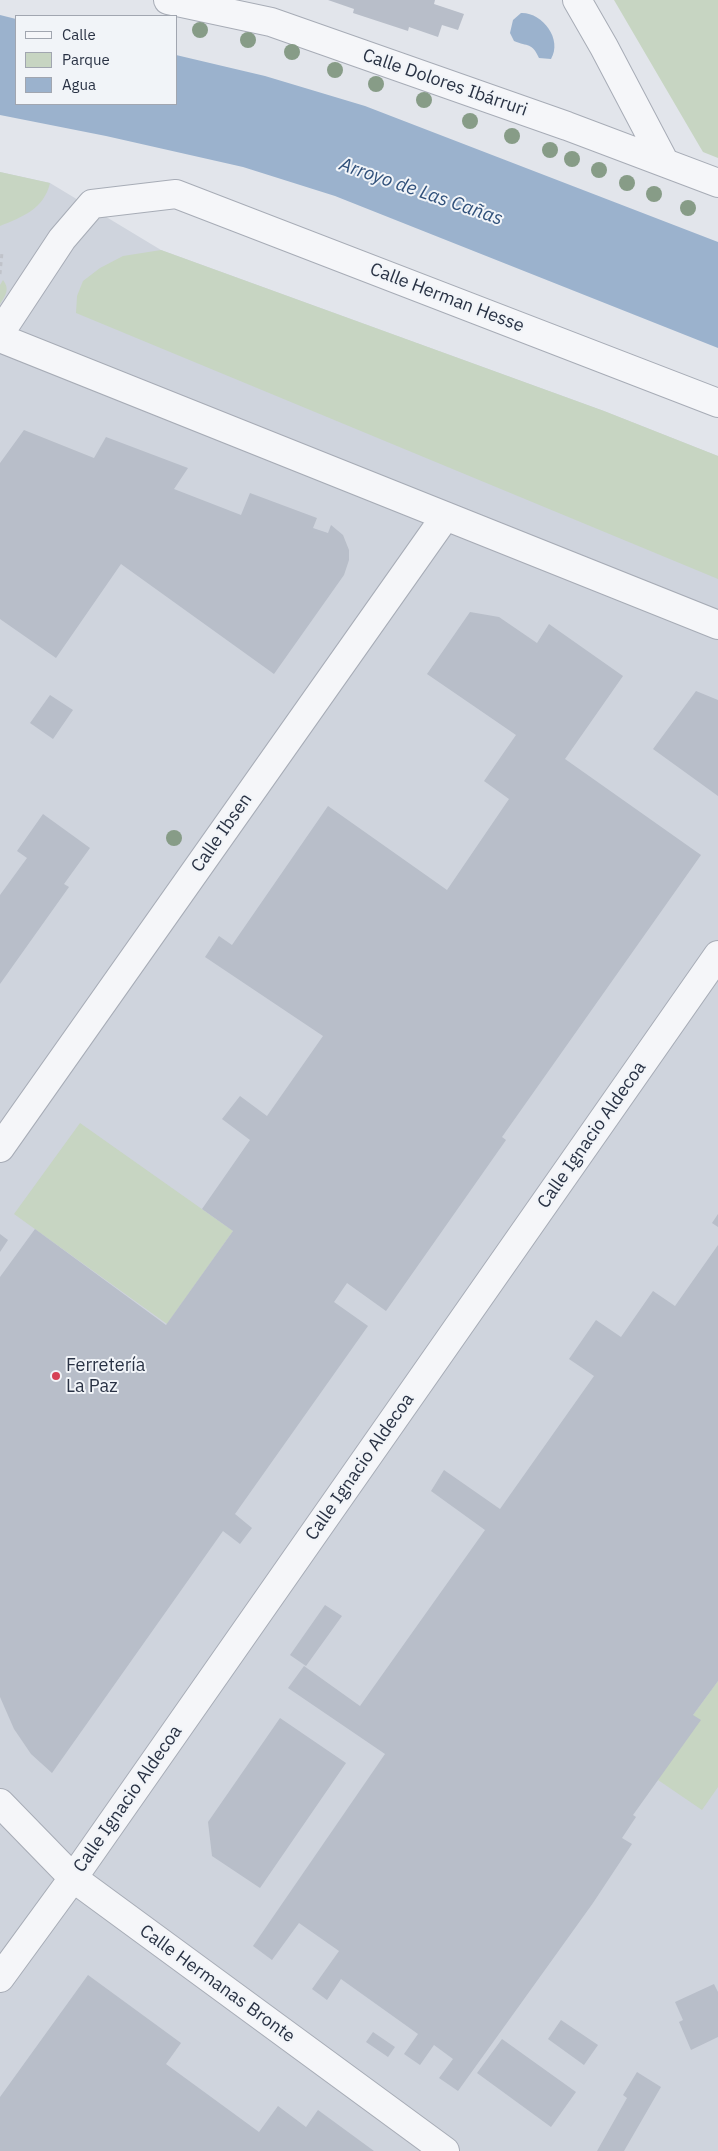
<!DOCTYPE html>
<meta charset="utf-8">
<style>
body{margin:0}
#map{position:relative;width:718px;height:2151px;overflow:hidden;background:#e2e5eb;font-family:"IBM Plex Sans",sans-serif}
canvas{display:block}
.legend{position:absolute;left:15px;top:15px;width:162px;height:90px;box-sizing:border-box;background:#f1f4f8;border:1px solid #a1a6b0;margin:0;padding:6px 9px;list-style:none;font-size:15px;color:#293244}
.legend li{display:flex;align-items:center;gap:10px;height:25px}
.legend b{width:25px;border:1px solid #a1a6b0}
</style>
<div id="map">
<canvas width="718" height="2151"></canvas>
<ul class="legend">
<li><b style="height:6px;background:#f5f6f9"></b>Calle</li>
<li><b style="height:14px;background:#c7d5c2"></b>Parque</li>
<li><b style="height:14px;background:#9bb2cd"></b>Agua</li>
</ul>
</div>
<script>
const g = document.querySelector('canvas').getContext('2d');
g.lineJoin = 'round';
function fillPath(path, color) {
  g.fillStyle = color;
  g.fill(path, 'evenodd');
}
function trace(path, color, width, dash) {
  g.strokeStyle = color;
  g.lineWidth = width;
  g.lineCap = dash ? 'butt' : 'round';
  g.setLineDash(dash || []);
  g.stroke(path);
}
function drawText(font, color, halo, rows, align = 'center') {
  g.font = font + ' "IBM Plex Sans",sans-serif';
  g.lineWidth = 4;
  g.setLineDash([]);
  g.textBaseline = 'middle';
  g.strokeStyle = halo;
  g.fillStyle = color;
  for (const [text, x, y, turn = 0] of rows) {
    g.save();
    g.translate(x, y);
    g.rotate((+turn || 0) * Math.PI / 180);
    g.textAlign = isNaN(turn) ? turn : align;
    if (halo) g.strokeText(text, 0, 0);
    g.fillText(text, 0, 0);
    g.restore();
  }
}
fillPath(new Path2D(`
 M 0,172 L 50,183 L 161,250 L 604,411 L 718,456 L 718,2151 L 0,2151 Z`), '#cfd4dd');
fillPath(new Path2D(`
 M 614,0 L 718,0 L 718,158 L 703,152 L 700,147 Z
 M 0,172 L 50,183 C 44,209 22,217 0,226 Z
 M 161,250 L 604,411 L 718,456 L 718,579 L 76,313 L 77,296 L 83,281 L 100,268 L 123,256 Z
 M 3,280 C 10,289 6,295 0,304 L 0,285 Z
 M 80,1123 L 233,1231 L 167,1324 L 14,1214 Z
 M 718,1681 L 718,1787 L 702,1810 L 658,1780 L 693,1715 Z`), '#c7d5c2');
fillPath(new Path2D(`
 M 521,13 C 542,12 563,39 551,59 L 539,58 C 532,42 528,47 514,41 L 510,33 L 513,20 Z
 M 0,15 L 16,19 L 16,104 L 176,104 L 176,55 L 265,76 L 365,106 L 718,242 L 718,348 L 335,196 L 243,167 L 106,136 L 0,115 Z`), '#9bb2cd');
fillPath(new Path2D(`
 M 328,0 L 435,0 L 434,4 L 464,14 L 458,30 L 442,25 L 438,37 L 409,27 L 408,31 L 353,13 L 354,9 Z
 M 24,430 L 94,458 L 106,437 L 188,468 L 174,489 L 241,515 L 250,493 L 317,518 L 313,528 L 328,533 L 331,525 L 343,535 L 349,550 L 349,560 L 344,575 L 274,674 L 121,564 L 56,658 L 0,619 L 0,463 Z
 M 470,612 L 499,617 L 537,643 L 549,624 L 623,676 L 565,759 L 701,855 L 502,1137 L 506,1140 L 386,1311 L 347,1283 L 334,1302 L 368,1326 L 235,1514 L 252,1528 L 240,1544 L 223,1531 L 52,1773 L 31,1754 L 14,1729 L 0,1697 L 0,1277 L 35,1229 L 166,1325 L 233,1231 L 202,1209 L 250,1140 L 222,1119 L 240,1096 L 267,1116 L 323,1036 L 205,957 L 219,936 L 232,945 L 328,806 L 447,890 L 509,799 L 484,781 L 516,735 L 427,674 Z
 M 696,691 L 718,700 L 718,796 L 653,749 Z
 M 50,695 L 73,710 L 53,739 L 30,723 Z
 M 43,814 L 90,848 L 64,884 L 69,887 L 0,984 L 0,895 L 27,858 L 17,851 Z
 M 718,1214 L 718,1227 L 712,1223 Z
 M 0,1234 L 8,1240 L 0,1252 Z
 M 718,1245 L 718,1681 L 693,1715 L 701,1720 L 633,1815 L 636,1817 L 622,1838 L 632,1844 L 593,1903 L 458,2091 L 439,2078 L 453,2059 L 434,2045 L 420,2065 L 404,2054 L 418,2034 L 341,1979 L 327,2000 L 312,1989 L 339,1951 L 299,1923 L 272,1960 L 253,1946 L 385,1754 L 288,1688 L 304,1666 L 360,1706 L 485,1530 L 431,1491 L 444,1470 L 500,1509 L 594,1376 L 569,1359 L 596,1320 L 621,1337 L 653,1291 L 675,1306 Z
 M 325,1605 L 342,1616 L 306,1666 L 290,1655 Z
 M 280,1718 L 346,1763 L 260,1888 L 212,1856 L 208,1822 Z
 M 88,1975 L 181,2043 L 166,2064 L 259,2132 L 278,2106 L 306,2127 L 318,2110 L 374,2151 L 0,2151 L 0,2097 Z
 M 714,1984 L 718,1992 L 718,2037 L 691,2050 L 679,2022 L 683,2020 L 675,2002 Z
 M 561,2020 L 598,2045 L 584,2065 L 548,2039 Z
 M 373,2032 L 395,2047 L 388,2057 L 366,2042 Z
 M 502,2039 L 576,2092 L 551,2127 L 477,2073 Z
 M 637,2072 L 661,2087 L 624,2151 L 597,2151 L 627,2098 L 623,2095 Z`), '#b8bec9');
const minor = new Path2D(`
 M 168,0 L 271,22 L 567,126 L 718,183
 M 577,0 L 604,47 L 665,163
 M 0,333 L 62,239 L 92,204 L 176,194 L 718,403
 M 0,338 L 718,625
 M 0,1148 L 445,517
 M 0,1803 L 73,1878 L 445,2151
 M 0,1978 L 73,1878 L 718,955`);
trace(minor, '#a7acb6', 30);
trace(new Path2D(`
 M 0,274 L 2,252`), '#c0c3ca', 3, [4, 4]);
trace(minor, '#f5f6f9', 28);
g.fillStyle = '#879c87';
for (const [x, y] of [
 [200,30],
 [248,40],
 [292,52],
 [335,70],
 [376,84],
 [424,100],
 [470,121],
 [512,136],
 [550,150],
 [572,159],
 [599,170],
 [627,183],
 [654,194],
 [688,208],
 [174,838]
]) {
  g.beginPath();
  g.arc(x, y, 8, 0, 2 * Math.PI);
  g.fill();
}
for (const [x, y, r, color] of [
 [56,1376,5,"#d64155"]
]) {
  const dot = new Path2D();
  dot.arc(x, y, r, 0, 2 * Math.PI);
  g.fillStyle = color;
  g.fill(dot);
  trace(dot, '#f1f4f8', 2);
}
drawText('18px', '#293244', '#f1f4f8', [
 ["Calle Dolores Ibárruri",445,83,19],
 ["Calle Herman Hesse",447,298,21],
 ["Calle Ibsen",222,833,-55],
 ["Calle Ignacio Aldecoa",592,1135,-55],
 ["Calle Ignacio Aldecoa",360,1467,-55],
 ["Calle Ignacio Aldecoa",128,1799,-55],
 ["Calle Hermanas Bronte",217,1984,36]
]);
drawText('18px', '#293244', '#f1f4f8', [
 ["Ferretería",66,1366],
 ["La Paz",66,1387]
], 'left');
drawText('italic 19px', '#30507a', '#f1f4f8', [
 ["Arroyo de Las Cañas",421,192,19]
]);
</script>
